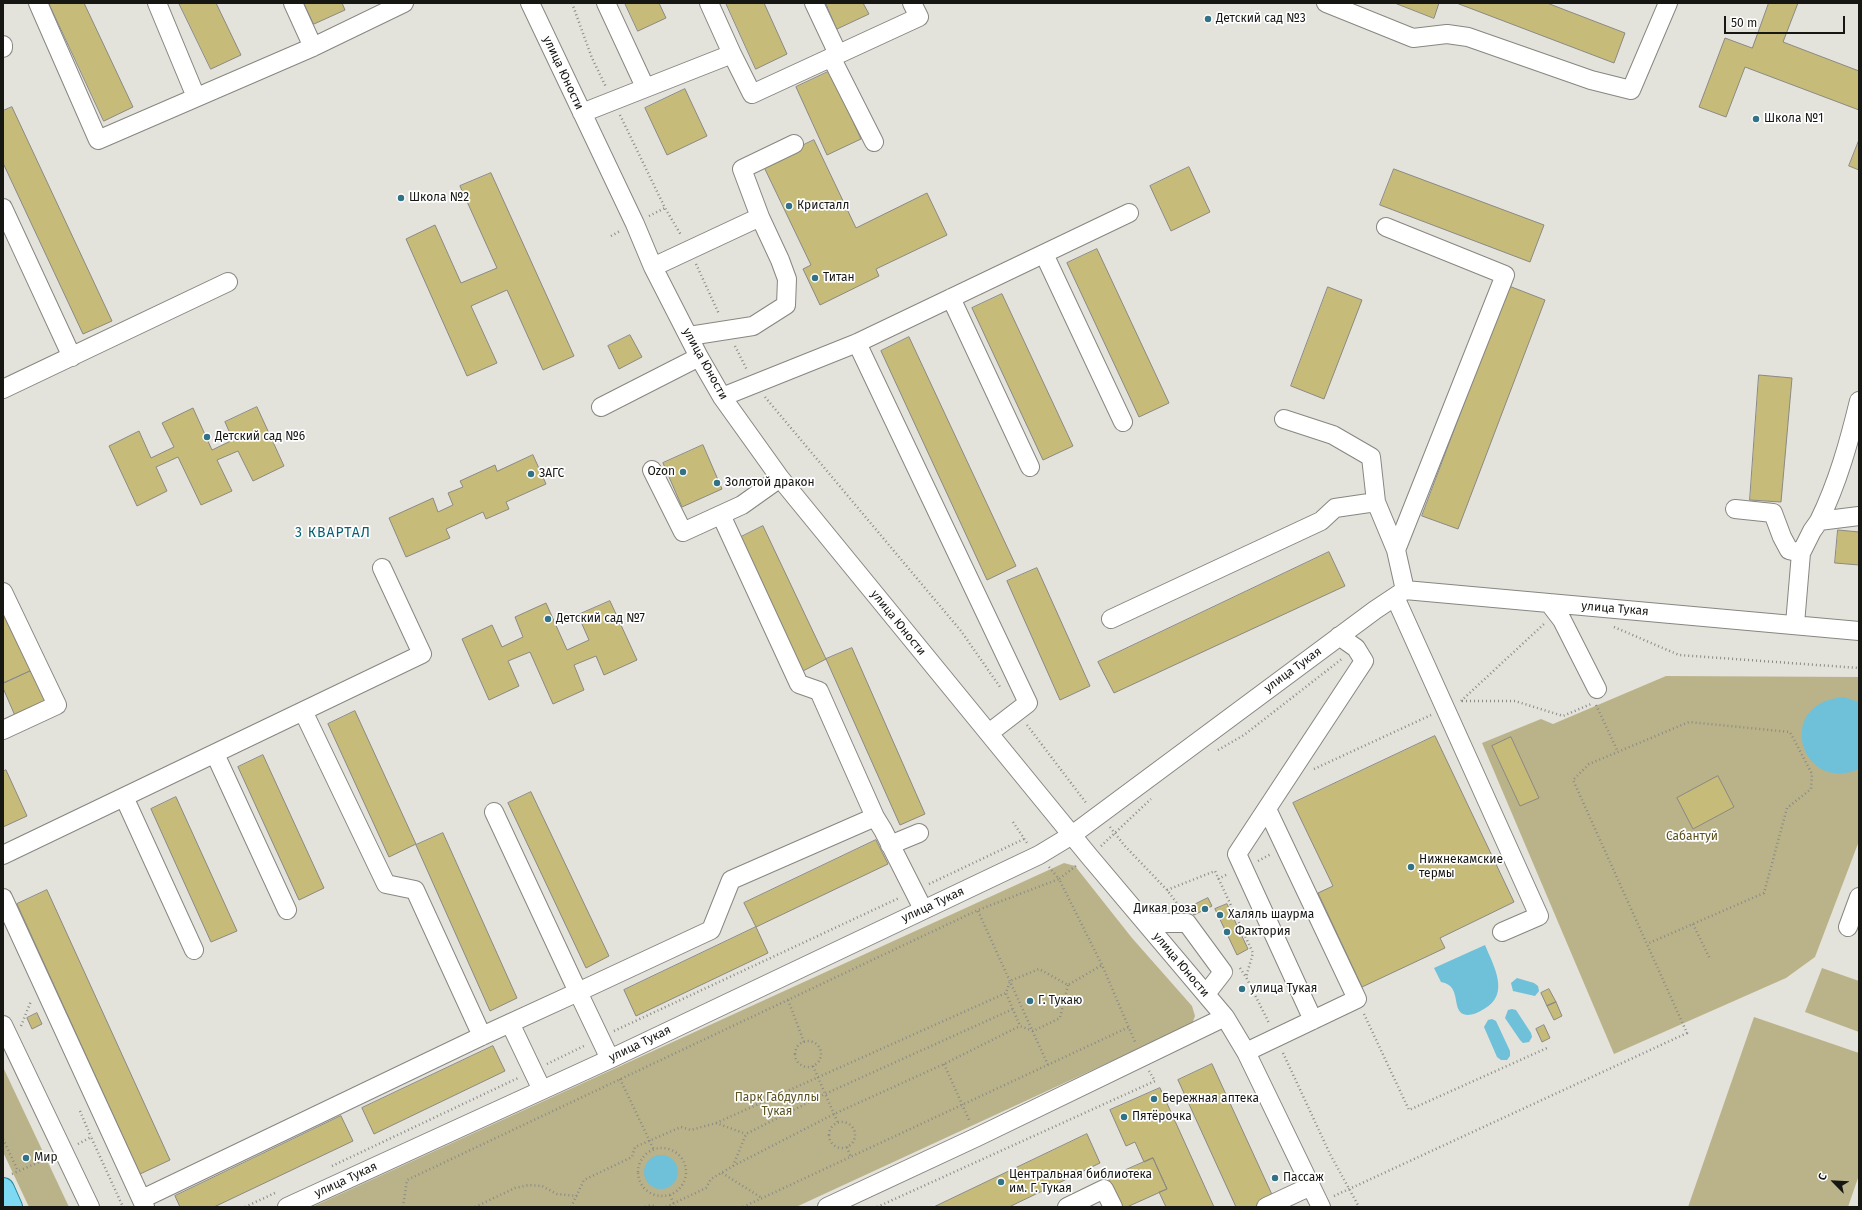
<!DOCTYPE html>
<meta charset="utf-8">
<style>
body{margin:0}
#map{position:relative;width:1862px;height:1210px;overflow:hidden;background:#e3e2db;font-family:"Fira Sans",sans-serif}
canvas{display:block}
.frame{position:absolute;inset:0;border:4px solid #161613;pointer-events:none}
.north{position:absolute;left:1814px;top:1162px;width:40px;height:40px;-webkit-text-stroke:3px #fff;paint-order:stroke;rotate:294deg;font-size:11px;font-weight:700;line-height:16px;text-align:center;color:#161613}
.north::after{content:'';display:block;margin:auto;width:14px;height:18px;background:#161613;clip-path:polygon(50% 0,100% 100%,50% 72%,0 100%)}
.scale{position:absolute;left:1724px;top:16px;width:121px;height:18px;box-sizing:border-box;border:2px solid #161613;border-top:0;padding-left:5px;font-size:12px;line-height:14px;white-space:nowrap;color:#161613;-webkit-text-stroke:3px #fff;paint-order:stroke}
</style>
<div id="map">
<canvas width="1862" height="1210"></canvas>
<div class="frame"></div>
<div class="north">С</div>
<div class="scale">50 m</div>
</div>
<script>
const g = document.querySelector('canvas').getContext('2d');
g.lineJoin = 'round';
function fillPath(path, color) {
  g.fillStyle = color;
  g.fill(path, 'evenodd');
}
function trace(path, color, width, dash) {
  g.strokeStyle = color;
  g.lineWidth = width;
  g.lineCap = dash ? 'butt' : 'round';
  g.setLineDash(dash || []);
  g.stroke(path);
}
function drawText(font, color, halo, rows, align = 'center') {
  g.font = font + ' "Fira Sans",sans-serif';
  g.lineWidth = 3.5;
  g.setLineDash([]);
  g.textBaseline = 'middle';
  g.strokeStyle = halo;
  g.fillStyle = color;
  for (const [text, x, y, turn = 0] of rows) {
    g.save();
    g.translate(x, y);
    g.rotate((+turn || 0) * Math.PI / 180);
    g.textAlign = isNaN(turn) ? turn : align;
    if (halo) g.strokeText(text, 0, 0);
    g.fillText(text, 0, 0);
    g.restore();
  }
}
fillPath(new Path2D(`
 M 1666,676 L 1859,677 L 1859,841 L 1815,957 L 1786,978 L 1614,1054 L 1482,743 L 1541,719 L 1553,724 Z
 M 1064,863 L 1075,866 L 1132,938 L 1192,1006 L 1195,1016 L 1192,1024 L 796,1207 L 312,1207 Z
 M 1822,968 L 1859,981 L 1859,1032 L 1805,1012 Z
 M 1754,1017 L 1859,1053 L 1859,1175 L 1848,1207 L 1688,1207 Z
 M 3,1067 L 69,1207 L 29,1207 L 3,1152 Z`), '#bab38a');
fillPath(new Path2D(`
 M 1844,697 L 1859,702 L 1859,769 C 1802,795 1772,703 1844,697 Z
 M 1485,945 C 1493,965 1511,994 1484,1009 C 1479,1012 1473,1015 1467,1015 C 1449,1013 1464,986 1441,982 L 1434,968 Z
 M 1517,978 L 1534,983 L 1538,986 L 1539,991 L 1535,996 L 1513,991 L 1511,983 Z
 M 1512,1009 L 1516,1010 L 1531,1033 L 1532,1037 L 1529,1042 L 1523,1043 L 1520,1040 L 1505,1018 L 1508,1010 Z
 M 1492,1019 L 1496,1021 L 1510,1051 L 1510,1056 L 1507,1060 L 1501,1060 L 1497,1057 L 1484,1027 L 1488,1020 Z
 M644 1172a17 17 0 1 1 34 0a17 17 0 1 1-34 0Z`), '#6fc0d9');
const building = new Path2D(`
 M 49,3 L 84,3 L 133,107 L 104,121 Z
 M 179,3 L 216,3 L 241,55 L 211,69 Z
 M 304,3 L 342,3 L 345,10 L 314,24 Z
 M 625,3 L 659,3 L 666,18 L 638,31 Z
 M 726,3 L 764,3 L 787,54 L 756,69 Z
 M 826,3 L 863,3 L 869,14 L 837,29 Z
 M 1395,3 L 1439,3 L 1434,18 Z
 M 1460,3 L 1547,3 L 1625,33 L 1614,63 L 1459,4 Z
 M 1769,3 L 1798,3 L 1783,42 L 1859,71 L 1859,110 L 1745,67 L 1726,117 L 1699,107 L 1725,38 L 1752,48 Z
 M 830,71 L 861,139 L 827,155 L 796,87 Z
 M 685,89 L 707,136 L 667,155 L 645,108 Z
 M 12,107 L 112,321 L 83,334 L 3,163 L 3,111 Z
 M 814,140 L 856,228 L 927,193 L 947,235 L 876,269 L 879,276 L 820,305 L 803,269 L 811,265 L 763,165 Z
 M 1859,140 L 1859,170 L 1849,166 Z
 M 1189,167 L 1210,212 L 1171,231 L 1150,186 Z
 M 1394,169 L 1544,225 L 1530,262 L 1380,205 Z
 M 491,173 L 574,356 L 543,370 L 507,290 L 471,306 L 497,363 L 467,376 L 406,239 L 435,225 L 461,283 L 497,268 L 460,186 Z
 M 1097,249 L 1169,403 L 1139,417 L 1067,263 Z
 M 1509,286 L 1545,300 L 1458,529 L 1422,516 Z
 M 1328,287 L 1362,300 L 1324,399 L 1291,386 Z
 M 1002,294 L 1073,446 L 1043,460 L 972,308 Z
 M 630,335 L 642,357 L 619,369 L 608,346 Z
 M 909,337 L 1016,566 L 987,580 L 881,351 Z
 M 1759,375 L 1792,378 L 1781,502 L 1750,500 Z
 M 257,407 L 284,466 L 253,481 L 238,451 L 217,460 L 232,491 L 201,505 L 178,457 L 156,467 L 167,491 L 137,506 L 109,446 L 139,431 L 151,458 L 174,447 L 162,423 L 193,408 L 212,450 L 233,440 L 225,422 Z
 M 703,445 L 722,489 L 682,507 L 663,463 Z
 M 533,455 L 546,484 L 506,502 L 509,509 L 486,519 L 483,512 L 446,529 L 450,538 L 406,557 L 389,518 L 433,498 L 438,512 L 453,505 L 448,493 L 463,487 L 460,481 L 495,465 L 497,471 Z
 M 763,526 L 826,659 L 803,671 L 739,538 Z
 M 1838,530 L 1859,532 L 1859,565 L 1835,563 Z
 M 1329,552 L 1345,586 L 1114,693 L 1098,662 Z
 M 1037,568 L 1090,686 L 1060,700 L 1007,581 Z
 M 610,601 L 637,660 L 604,675 L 596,656 L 574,665 L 584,690 L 553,704 L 530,652 L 508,661 L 519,686 L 489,700 L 462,639 L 492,625 L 502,647 L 523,637 L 515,617 L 546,603 L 567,650 L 589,640 L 578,615 Z
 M 3,608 L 32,670 L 3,683 Z
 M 852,648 L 925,814 L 900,825 L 826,659 Z
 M 33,670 L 48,704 L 16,718 L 3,688 L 3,684 Z
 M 355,711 L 416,844 L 389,857 L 328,724 Z
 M 1435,736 L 1514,902 L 1440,938 L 1445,948 L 1362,987 L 1318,893 L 1333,886 L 1293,803 Z
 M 1511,737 L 1539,798 L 1520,806 L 1492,746 Z
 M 263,755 L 324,888 L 299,900 L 238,767 Z
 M 6,770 L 27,816 L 3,827 L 3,772 Z
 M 1718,776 L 1734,807 L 1693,829 L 1677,798 Z
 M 531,792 L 609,956 L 586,968 L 508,803 Z
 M 176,797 L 237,931 L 211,942 L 151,809 Z
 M 443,833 L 517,998 L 490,1011 L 416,845 Z
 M 876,840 L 888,864 L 756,927 L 744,903 Z
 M 47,890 L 170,1160 L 140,1174 L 17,904 Z
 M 1208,898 L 1212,906 L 1194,915 L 1190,907 Z
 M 1227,904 L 1248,949 L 1237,955 L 1215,909 Z
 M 756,927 L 768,953 L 636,1016 L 624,990 Z
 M 1549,989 L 1556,1002 L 1547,1006 L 1541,993 Z
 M 1556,1002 L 1562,1016 L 1554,1020 L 1547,1006 Z
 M 37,1013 L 42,1024 L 32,1029 L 27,1018 Z
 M 1544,1025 L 1550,1038 L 1542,1042 L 1536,1029 Z
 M 493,1046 L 505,1071 L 374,1134 L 362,1108 Z
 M 1212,1064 L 1274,1199 L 1256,1207 L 1236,1207 L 1178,1080 Z
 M 1160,1088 L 1214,1207 L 1166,1207 L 1159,1192 L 1167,1189 L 1153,1158 L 1144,1162 L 1135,1142 L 1126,1146 L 1110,1110 Z
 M 341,1116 L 353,1141 L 214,1207 L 180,1207 L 175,1196 Z
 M 1087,1134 L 1100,1163 L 1009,1207 L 934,1207 Z
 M 1153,1158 L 1167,1189 L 1127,1207 L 1121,1207 L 1108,1178 Z`);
fillPath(building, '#c6bb79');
trace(building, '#8a8983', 1);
const minor = new Path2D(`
 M 38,3 L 98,140 L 313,47 L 404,3
 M 157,3 L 196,97
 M 293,3 L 313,47
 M 530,3 L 635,224 L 653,267 L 699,357 L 722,397 L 780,478 L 1089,856 L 1225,1017 L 1246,1052 L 1321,1207
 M 606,3 L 645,87
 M 709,3 L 732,54
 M 814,3 L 838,54
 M 1326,3 L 1413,38 L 1447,34 L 1468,37 L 1591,80 L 1631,90 L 1668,3
 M 3,45 L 3,48
 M 831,57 L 874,142
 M 582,113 L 732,54 L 752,94 L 919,17 L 912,3
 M 3,208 L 72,357
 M 760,217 L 742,169 L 794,144
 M 1386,227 L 1505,275 L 1396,550
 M 1044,254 L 1123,422
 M 653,267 L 760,217 L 780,260 L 787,279 L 786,305 L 753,326 L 689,336
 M 951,298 L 1030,467
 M 857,343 L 1028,703 L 989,733
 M 3,389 L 228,282
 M 722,397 L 857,343 L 1129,213
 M 601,407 L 699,357
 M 1284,419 L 1333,435 L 1371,457 L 1376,502
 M 652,470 L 683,532 L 742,505 L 780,478
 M 1735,509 L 1773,513 L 1782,537 L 1789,550 L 1801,553
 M 721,515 L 799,684 L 819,691 L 875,817 L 883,830 L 923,909
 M 1819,521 C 1838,482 1849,442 1859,401
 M 3,592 L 57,705 L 3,730
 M 1395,597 L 1539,916 L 1502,932
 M 1549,603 L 1562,620 L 1597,689
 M 1111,619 L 1321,521 L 1335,508 L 1376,502 L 1396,550 L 1405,590
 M 1795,624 L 1801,553 L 1812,531 L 1819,521 L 1859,516
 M 303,711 L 386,884 L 415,890 L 482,1036
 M 215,754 L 287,910
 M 124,797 L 194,950
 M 890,845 L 919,833
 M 3,855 L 422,654 L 382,568
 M 3,898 L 145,1207
 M 1146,923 L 1187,923 L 1223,972 L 1206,994
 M 1848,927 L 1859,897
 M 1313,1020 L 1237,854 L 1364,661 L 1356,648 L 1339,636
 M 510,1023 L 542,1090
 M 3,1025 L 90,1207
 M 1246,1052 L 1357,999 L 1267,809
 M 610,1059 L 578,992 L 711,930 L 731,880 L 875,817
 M 142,1199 L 482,1036 L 578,992 L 494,812
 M 287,1207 L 610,1059 L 1039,855 L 1072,835 L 1375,610 L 1405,590 L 1859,631
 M 827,1207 L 977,1137 L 1225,1017
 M 1067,1207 L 1104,1189 L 1113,1207
 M 1266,1207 L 1311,1186`);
const major = new Path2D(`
 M 3,1189 L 11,1207`);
trace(minor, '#878680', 20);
trace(major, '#20869f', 24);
trace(new Path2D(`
 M 572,3 L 592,58 L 606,87
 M 620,115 L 665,208 L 681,235
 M 649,216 L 665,208
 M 611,236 L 620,231
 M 696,264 L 719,314
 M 735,346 L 747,370
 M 765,397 L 961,631 L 1000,687
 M 1614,627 L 1679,655 L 1859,668
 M 1461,701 L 1545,623
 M 1462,701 L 1515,701 L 1563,716 L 1591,704
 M 1596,705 L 1618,752
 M 1027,725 L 1087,804
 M 1218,750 L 1244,735 L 1343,658
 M 1314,769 L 1431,715
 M 1013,822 L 1027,843
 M 1110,827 L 1124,845 L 1167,890 L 1179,906
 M 1101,846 L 1151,799
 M 1258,861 L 1271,854
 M 1049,867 L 1059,879 L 1077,865
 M 1218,879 L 1228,874
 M 929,884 L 1024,839
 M 1167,890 L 1215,871 L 1253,953 L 1246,977
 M 978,911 L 1048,1065
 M 1693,924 L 1710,959
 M 1240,968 L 1246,977 L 1269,1023
 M 1068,985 L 1060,1018 L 1033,1031 L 1020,1026 L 1006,993 L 1010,981 L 1039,969 L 1068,985 L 1102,965
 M 788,1000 L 804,1042
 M 1364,1014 L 1409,1110 L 1547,1048
 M 21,1026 L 31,1001
 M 614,1031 L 899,898
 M795 1054a13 13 0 1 1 26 0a13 13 0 1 1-26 0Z
 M 1283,1053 L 1330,1154 L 1359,1207
 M 547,1064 L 586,1045
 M 944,1064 L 970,1122
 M 813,1066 L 838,1123
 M 620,1079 L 654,1150
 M 80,1111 L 91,1137
 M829 1135a13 13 0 1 1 26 0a13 13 0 1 1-26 0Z
 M 716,1123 L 1006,993
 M 3,1139 L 18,1171
 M 78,1144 L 91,1137 L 123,1207
 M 847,1147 L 851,1158
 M638 1172a24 24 0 1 1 48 0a24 24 0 1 1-48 0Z
 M 332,1166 L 518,1078
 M 733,1166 L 834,1114 L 944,1064 L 1020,1026
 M 722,1173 L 762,1198
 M 12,1174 L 48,1158
 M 670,1195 L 675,1207
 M 1334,1196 L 1687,1033 L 1573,780 L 1589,764 L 1689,722 L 1790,732 L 1812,774 L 1811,789 L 1787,808 L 1764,893 L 1647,944
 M 245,1207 L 277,1192
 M 403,1207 L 407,1180 L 978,910 L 1059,879 L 1102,965 L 1135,1042
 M 475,1207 L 515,1188 L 529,1185 L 542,1186 L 557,1194 L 577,1196
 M 571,1207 L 584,1180 L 632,1157 L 635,1147 L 681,1127 L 691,1130 L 716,1123 L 746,1134
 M 645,1207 L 651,1205 L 656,1207
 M 666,1207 L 706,1188 L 711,1179 L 733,1166 L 746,1134 L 825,1094 L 1013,1009
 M 743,1207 L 1129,1027
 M 877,1207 L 1155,1081 L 1149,1071`), '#8b8a85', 2.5, [1, 3]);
trace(minor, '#fff', 18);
trace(major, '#7ddaf2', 22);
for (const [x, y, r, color] of [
 [1208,19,4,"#327286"],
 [1756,119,4,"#327286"],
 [401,198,4,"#327286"],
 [789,206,4,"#327286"],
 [815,278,4,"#327286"],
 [207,437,4,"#327286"],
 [683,472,4,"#327286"],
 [531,474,4,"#327286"],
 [717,483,4,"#327286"],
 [548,619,4,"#327286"],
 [1411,867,4,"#327286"],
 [1205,909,4,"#327286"],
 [1220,915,4,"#327286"],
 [1227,932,4,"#327286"],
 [1242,989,4,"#327286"],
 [1030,1001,4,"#327286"],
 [1154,1099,4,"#327286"],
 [1124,1117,4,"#327286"],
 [26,1158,4,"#327286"],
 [1275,1178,4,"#327286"],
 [1001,1182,4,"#327286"]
]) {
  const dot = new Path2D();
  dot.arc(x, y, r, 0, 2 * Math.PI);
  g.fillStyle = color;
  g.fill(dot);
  trace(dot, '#fff', 1.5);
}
drawText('12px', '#161613', '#fff', [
 ["Детский сад №3",1216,19],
 ["Школа №1",1764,119],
 ["Школа №2",409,198],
 ["Кристалл",797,206],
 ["Титан",823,278],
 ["Детский сад №6",215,437],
 ["Ozon",675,472,"right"],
 ["ЗАГС",539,474],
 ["Золотой дракон",725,483],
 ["Детский сад №7",556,619],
 ["Нижнекамские",1419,860],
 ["термы",1419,874],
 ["Дикая роза",1197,909,"right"],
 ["Халяль шаурма",1228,915],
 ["Фактория",1235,932],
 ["улица Тукая",1250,989],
 ["Г. Тукаю",1038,1001],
 ["Бережная аптека",1162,1099],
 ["Пятёрочка",1132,1117],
 ["Мир",34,1158],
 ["Центральная библиотека",1009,1175],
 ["им. Г. Тукая",1009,1189],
 ["Пассаж",1283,1178]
], 'left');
drawText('12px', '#161613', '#fff', [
 ["улица Юности",563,73,65],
 ["улица Юности",705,364,61],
 ["улица Тукая",1615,609,5],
 ["улица Юности",898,623,51],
 ["улица Тукая",1293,670,-36],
 ["улица Тукая",933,905,-25],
 ["улица Юности",1181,965,50],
 ["улица Тукая",640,1044,-26],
 ["улица Тукая",346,1180,-25]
]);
drawText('12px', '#5b5220', '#fff', [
 ["Сабантуй",1692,837],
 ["Парк Габдуллы",777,1098],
 ["Тукая",777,1112]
]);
g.letterSpacing = '1px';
drawText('14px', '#065e73', '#fff', [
 ["3 КВАРТАЛ",333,533]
]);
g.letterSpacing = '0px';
</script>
